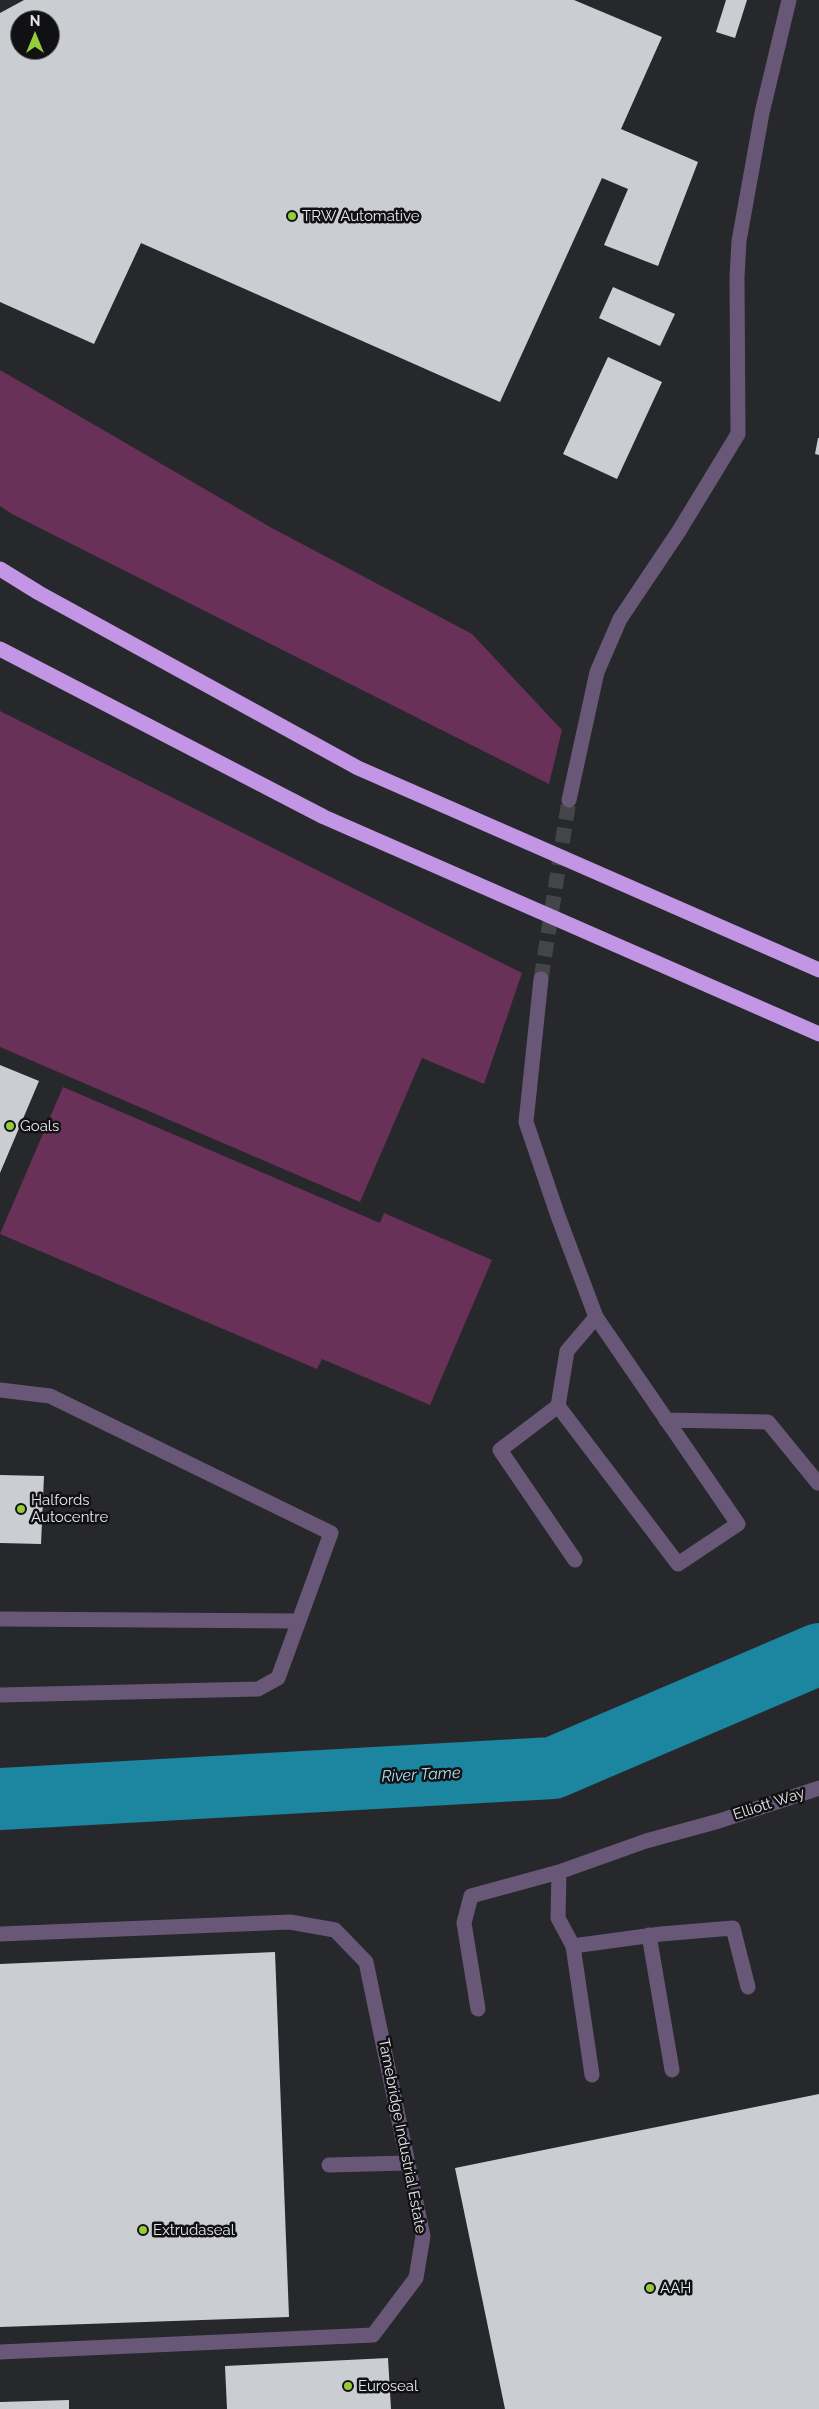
<!DOCTYPE html>
<style>
body{margin:0}
#map{position:relative;width:819px;height:2409px;overflow:hidden;background:#27282c;font-family:Raleway,sans-serif}
canvas{display:block}
.north{position:absolute;left:10px;top:10px;width:50px;height:50px;box-sizing:border-box;background:#111113;border:1px solid #666769;border-radius:50%;rotate:0deg;font-size:14px;font-weight:700;line-height:20px;text-align:center;color:#e6e7ea}
.north::after{content:'';display:block;margin:auto;width:18px;height:22px;background:#95cc3a;clip-path:polygon(50% 0,100% 100%,50% 72%,0 100%)}
</style>
<div id="map">
<canvas width="819" height="2409"></canvas>
<div class="north">N</div>
</div>
<script>
const g = document.querySelector('canvas').getContext('2d');
g.lineJoin = 'round';
function fillPath(path, color) {
  g.fillStyle = color;
  g.fill(path, 'evenodd');
}
function trace(path, color, width, dash) {
  g.strokeStyle = color;
  g.lineWidth = width;
  g.lineCap = dash ? 'butt' : 'round';
  g.setLineDash(dash || []);
  g.stroke(path);
}
function drawText(font, color, halo, rows, align = 'center') {
  g.font = font + ' Raleway,sans-serif';
  g.lineWidth = 5;
  g.setLineDash([]);
  g.textBaseline = 'middle';
  g.strokeStyle = halo;
  g.fillStyle = color;
  for (const [text, x, y, turn = 0] of rows) {
    g.save();
    g.translate(x, y);
    g.rotate((+turn || 0) * Math.PI / 180);
    g.textAlign = isNaN(turn) ? turn : align;
    if (halo) g.strokeText(text, 0, 0);
    g.fillText(text, 0, 0);
    g.restore();
  }
}
fillPath(new Path2D(`
 M 0,370 L 270,527 L 472,634 L 562,730 L 549,784 L 12,514 L 0,506 Z
 M 0,711 L 522,973 L 484,1084 L 422,1058 L 360,1202 L 0,1047 Z
 M 63,1087 L 380,1223 L 384,1213 L 492,1260 L 430,1405 L 322,1359 L 317,1369 L 0,1234 Z`), '#693058');
trace(new Path2D(`
 M 0,1799 L 553,1768 L 819,1654`), '#1c86a0', 62);
fillPath(new Path2D(`
 M 24,0 L 574,0 L 662,37 L 621,129 L 698,162 L 658,266 L 604,245 L 628,189 L 602,178 L 500,402 L 141,243 L 94,344 L 0,302 L 0,13 ZM 20,20 L 50,20 L 50,50 L 20,50 Z
 M 726,0 L 747,0 L 735,38 L 716,32 Z
 M 613,287 L 675,314 L 660,346 L 599,318 Z
 M 608,357 L 662,382 L 617,479 L 563,454 Z
 M 818,438 L 819,438 L 819,455 L 815,454 Z
 M 0,1065 L 39,1081 L 0,1173 Z
 M 0,1475 L 44,1476 L 41,1544 L 0,1543 Z
 M 275,1952 L 289,2317 L 0,2327 L 0,1964 Z
 M 819,2094 L 819,2409 L 505,2409 L 455,2168 Z
 M 388,2358 L 391,2409 L 227,2409 L 225,2366 Z
 M 69,2400 L 69,2409 L 0,2409 L 0,2402 Z`), '#caced3');
trace(new Path2D(`
 M 541,979 L 569,800`), '#444548', 15, [15, 8]);
trace(new Path2D(`
 M 569,800 L 597,672 L 620,619 L 679,531 L 738,434 L 737,277 L 739,241 L 762,113 L 789,0
 M 541,979 L 526,1122 L 558,1216 L 596,1317 L 738,1524 L 678,1564 L 558,1406 L 567,1351 L 596,1317
 M 0,1390 L 50,1396 L 331,1533 L 278,1678 L 258,1689 L 0,1695
 M 558,1406 L 500,1450 L 575,1560
 M 666,1420 L 768,1422 L 818,1483
 M 0,1619 L 299,1621
 M 559,1872 L 558,1918 L 573,1946 L 661,1934 L 733,1928 L 748,1987
 M 0,1934 L 290,1922 L 335,1930 L 366,1962 L 423,2236 L 416,2278 L 373,2335 L 0,2352
 M 649,1935 L 672,2070
 M 573,1946 L 592,2075
 M 478,2009 L 464,1923 L 471,1896 L 559,1872 L 646,1841 L 719,1821 L 819,1788
 M 329,2165 L 408,2163`), '#695777', 15);
trace(new Path2D(`
 M 0,569 L 39,593 L 358,768 L 819,970
 M 0,649 L 324,817 L 819,1034`), '#c295e5', 15);
for (const [x, y, r, color] of [
 [292,216,5,"#95cc3a"],
 [10,1126,5,"#95cc3a"],
 [21,1509,5,"#95cc3a"],
 [143,2230,5,"#95cc3a"],
 [650,2288,5,"#95cc3a"],
 [348,2386,5,"#95cc3a"]
]) {
  const dot = new Path2D();
  dot.arc(x, y, r, 0, 2 * Math.PI);
  g.fillStyle = color;
  g.fill(dot);
  trace(dot, '#111113', 2);
}
drawText('15px', '#e6e7ea', '#111113', [
 ["TRW Automative",302,216],
 ["Goals",20,1126],
 ["Halfords",31,1500],
 ["Autocentre",31,1517],
 ["Extrudaseal",153,2230],
 ["AAH",660,2288],
 ["Euroseal",358,2386]
], 'left');
drawText('15px', '#e6e7ea', '#111113', [
 ["Elliott Way",769,1804,-18],
 ["Tamebridge Industrial Estate",402,2136,79]
]);
drawText('italic 16px', '#abe1f2', '#111113', [
 ["River Tame",421,1775,-3]
]);
</script>
